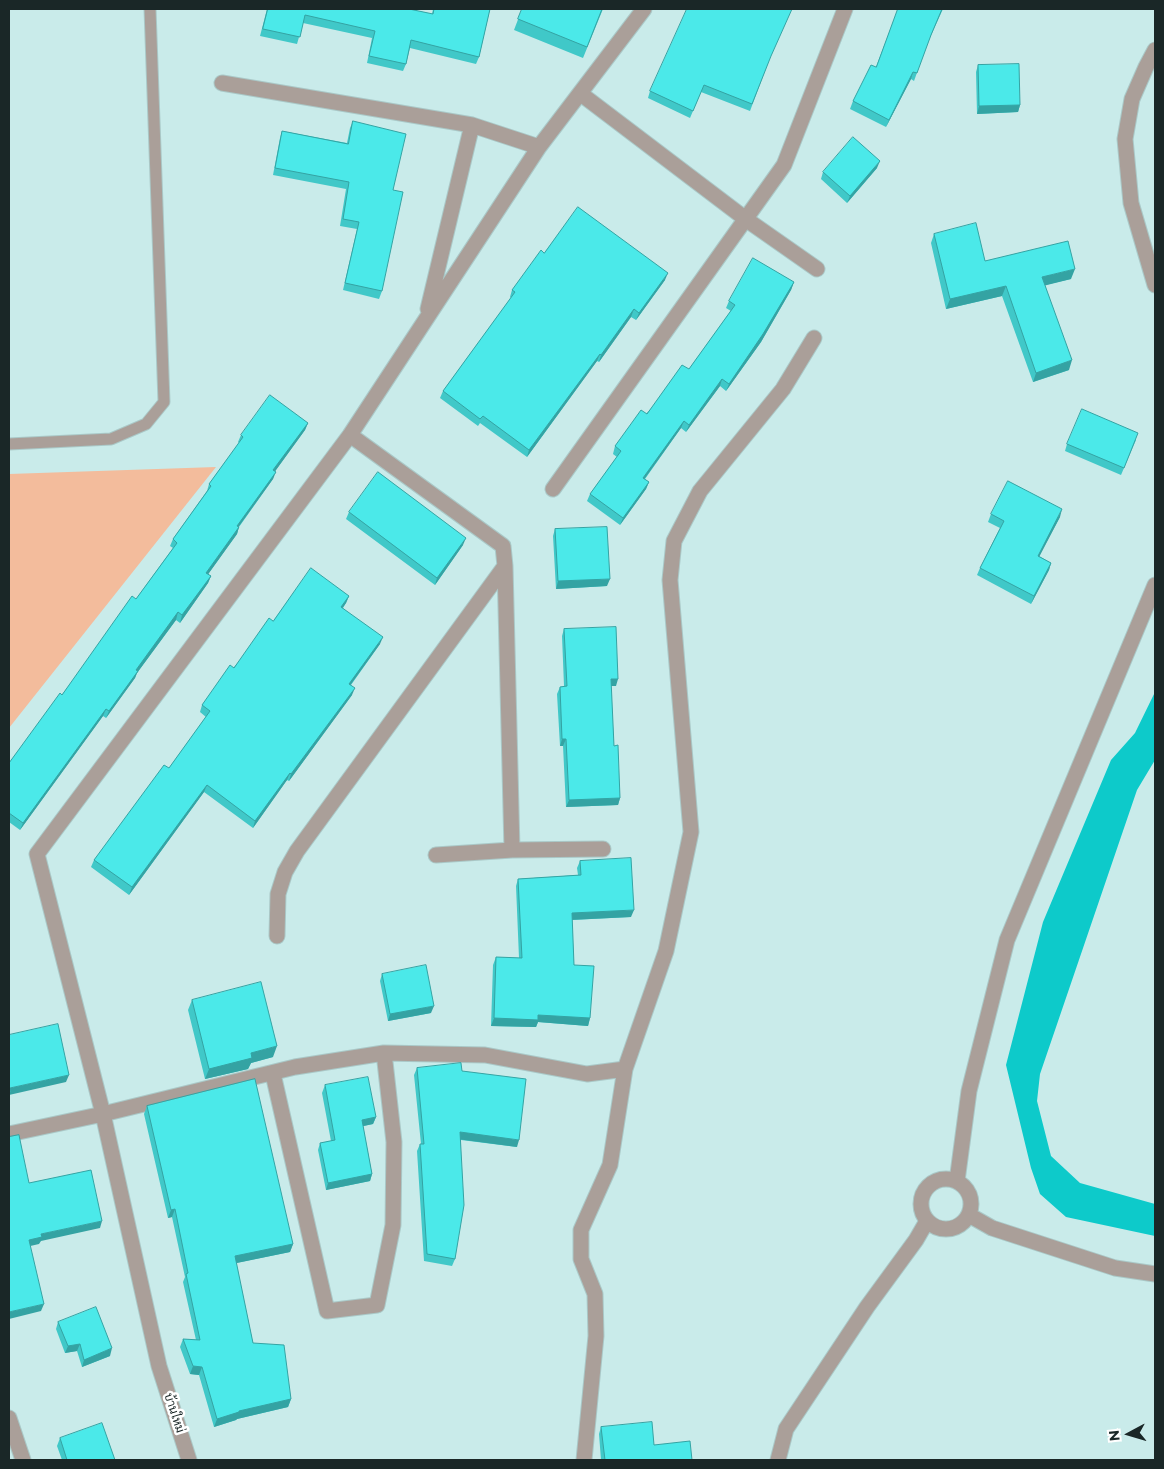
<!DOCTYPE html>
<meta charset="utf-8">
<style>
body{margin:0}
#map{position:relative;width:1164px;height:1469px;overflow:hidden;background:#c9ebea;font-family:Montserrat,sans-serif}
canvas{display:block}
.frame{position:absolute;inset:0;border:10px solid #1a2727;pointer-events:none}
.north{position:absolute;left:1104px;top:1409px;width:50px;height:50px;-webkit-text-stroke:4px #fff;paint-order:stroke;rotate:264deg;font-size:14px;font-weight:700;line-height:20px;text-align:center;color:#1a2727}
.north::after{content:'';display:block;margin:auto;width:18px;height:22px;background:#1a2727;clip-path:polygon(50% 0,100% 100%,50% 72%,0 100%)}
</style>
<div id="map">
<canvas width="1164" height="1469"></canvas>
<div class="frame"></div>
<div class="north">N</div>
</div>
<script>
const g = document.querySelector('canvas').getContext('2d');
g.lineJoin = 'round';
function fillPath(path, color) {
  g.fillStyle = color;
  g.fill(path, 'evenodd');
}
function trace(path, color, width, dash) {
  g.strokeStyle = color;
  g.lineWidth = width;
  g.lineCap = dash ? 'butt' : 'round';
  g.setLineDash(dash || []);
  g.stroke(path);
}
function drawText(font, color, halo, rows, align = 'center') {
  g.font = font + ' Montserrat,Sarabun,sans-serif';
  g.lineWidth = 5;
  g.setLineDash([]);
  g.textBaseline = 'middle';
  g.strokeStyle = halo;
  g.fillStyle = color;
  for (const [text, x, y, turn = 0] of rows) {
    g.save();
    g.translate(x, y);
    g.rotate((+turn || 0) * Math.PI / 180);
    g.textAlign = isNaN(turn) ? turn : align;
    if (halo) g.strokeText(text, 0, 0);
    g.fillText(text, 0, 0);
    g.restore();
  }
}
fillPath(new Path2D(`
 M 216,467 L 9,728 L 9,474 Z`), '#f3bc9c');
fillPath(new Path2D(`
 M 1155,692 L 1155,760 L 1137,790 L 1040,1074 L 1037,1101 L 1051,1156 L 1080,1183 L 1155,1204 L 1155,1236 L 1066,1217 L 1040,1194 L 1031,1168 L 1006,1065 L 1043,922 L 1111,760 L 1135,733 Z`), '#0dcaca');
const lane = new Path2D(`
 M 9,444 L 111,439 L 146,424 L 164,402 L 150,9`);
const street = new Path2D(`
 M 1155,50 L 1146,67 L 1132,99 L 1125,139 L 1131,203 L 1155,285
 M 222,83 L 472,125 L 539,147
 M 581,94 L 747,220 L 817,269
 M 428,309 L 472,125
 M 350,435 L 503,546 L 505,566 L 512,850
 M 553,489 L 784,165 L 845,9
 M 436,855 L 512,850 L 603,849
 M 277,936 L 278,894 L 285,872 L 297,851 L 505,566
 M 273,1074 L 327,1311 L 377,1305 L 393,1225 L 394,1142 L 384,1053
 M 9,1134 L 103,1114 L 295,1067 L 384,1053 L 485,1055 L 587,1074 L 625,1069
 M921 1204a25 25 0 1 1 50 0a25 25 0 1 1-50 0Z
 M 957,1181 L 969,1091 L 1007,940 L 1155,585
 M 969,1215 L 992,1228 L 1115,1268 L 1155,1274
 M 9,1418 L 23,1460
 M 189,1460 L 159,1366 L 103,1114 L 37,854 L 350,435 L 539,147 L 644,9
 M 584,1460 L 596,1336 L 595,1294 L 581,1259 L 581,1230 L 610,1165 L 625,1069 L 666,951 L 691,832 L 670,580 L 674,541 L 700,491 L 783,389 L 814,338
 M 778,1460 L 786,1429 L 867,1307 L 916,1240 L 927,1221`);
trace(lane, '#aac8c7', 13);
trace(street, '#aac8c7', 17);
trace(lane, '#aa9f99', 11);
trace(street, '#aa9f99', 15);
fillPath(new Path2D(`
 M 267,9 L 409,9 L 432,14 L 433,9 L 490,9 L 479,57 L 476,64 L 410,48 L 406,64 L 403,71 L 367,63 L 372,38 L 303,23 L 297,44 L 260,36 Z
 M 522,9 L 603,9 L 583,58 L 514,30 Z
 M 898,9 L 943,9 L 928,42 L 914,81 L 911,79 L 886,127 L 850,109 L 853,101 L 876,67 Z
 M 768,63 L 750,111 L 701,92 L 690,118 L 648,98 L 650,91 Z
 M 978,65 L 1020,105 L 1018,112 L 977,114 L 976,72 Z
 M 353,121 L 393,190 L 382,291 L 379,299 L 343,290 L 357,229 L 340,226 L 346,189 L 273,175 L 280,138 L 282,131 L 347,143 L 350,128 Z
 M 877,168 L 847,203 L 821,179 L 823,172 Z
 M 934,234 L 985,261 L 1071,279 L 1045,285 L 1069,370 L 1033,382 L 1002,296 L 946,309 L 931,243 Z
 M 544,253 L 665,280 L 636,320 L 631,317 L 599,362 L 597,361 L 527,457 L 480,423 L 478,426 L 440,398 L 443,391 L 511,298 L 510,297 L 512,290 Z
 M 794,282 L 791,290 L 761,342 L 726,391 L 720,386 L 686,432 L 681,428 L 645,479 L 649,482 L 646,489 L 620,525 L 587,501 L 590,494 L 617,457 L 613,454 L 615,446 L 689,369 L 731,311 L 726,308 L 729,301 Z
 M 308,423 L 305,430 L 275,471 L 273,479 L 239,527 L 237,534 L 208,574 L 211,576 L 208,583 L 180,623 L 176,620 L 137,673 L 135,678 L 106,718 L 103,716 L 20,830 L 9,822 L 9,763 L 136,599 L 173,548 L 170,546 L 173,539 L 207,491 L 209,484 L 239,443 L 238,442 L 241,435 Z
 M 1136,440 L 1121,475 L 1065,451 L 1067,444 Z
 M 349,512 L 463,545 L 435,585 L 346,519 Z
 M 991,514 L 1060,517 L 1039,556 L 1051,563 L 1049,570 L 1031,604 L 977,575 L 980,568 L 1000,528 L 988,522 Z
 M 555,529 L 607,586 L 556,589 L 553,536 Z
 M 349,596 L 346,603 L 343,608 L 380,644 L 351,685 L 352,695 L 289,781 L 287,780 L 253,828 L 204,792 L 129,895 L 91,867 L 94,860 L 169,768 L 206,717 L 200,712 L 202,705 L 273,621 Z
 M 564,629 L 616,686 L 611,686 L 614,746 L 620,798 L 618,805 L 566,807 L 563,746 L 560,746 L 557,694 L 560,687 L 564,686 L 562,636 Z
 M 580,861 L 631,917 L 572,920 L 574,965 L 590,1018 L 588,1026 L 538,1022 L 536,1027 L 491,1026 L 493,965 L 496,957 L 519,958 L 516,886 L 518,879 L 578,875 L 577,868 Z
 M 382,974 L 431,1013 L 388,1021 L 380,981 Z
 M 192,1000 L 273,1057 L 251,1063 L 248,1069 L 205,1079 L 188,1010 Z
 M 417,1068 L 462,1071 L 517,1147 L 461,1140 L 455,1259 L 452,1266 L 424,1261 L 417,1151 L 420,1144 L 421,1144 L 414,1075 Z
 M 325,1085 L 376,1117 L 373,1124 L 363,1126 L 372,1174 L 370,1181 L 326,1190 L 318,1150 L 320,1143 L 331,1141 L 322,1093 Z
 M 147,1106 L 293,1244 L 290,1252 L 236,1263 L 253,1343 L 291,1399 L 288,1407 L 237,1419 L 236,1420 L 214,1427 L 199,1375 L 190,1374 L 180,1347 L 183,1339 L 196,1340 L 183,1282 L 185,1277 L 172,1217 L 168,1218 L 144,1114 Z
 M 58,1322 L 110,1356 L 82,1367 L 77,1351 L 65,1353 L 56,1329 Z
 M 601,1427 L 654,1445 L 692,1460 L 601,1460 L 599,1434 Z
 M 60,1438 L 115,1460 L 62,1460 L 57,1446 Z`), '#40c8c8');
fillPath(new Path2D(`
 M 913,72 L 911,79 L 886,127 L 889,120 Z
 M 1020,105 L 1018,112 L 977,114 L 979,106 Z
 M 880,161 L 877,168 L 847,203 L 850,196 Z
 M 1075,269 L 1071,279 L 1039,287 L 1042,277 Z
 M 668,273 L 665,280 L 636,320 L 639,313 Z
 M 794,282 L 791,290 L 761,342 L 726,391 L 729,384 Z
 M 1006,286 L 1002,296 L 946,309 L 950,299 Z
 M 634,309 L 631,317 L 599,362 L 601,355 Z
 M 600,354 L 597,361 L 527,457 L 529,450 Z
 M 1072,360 L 1069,370 L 1033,382 L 1036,373 Z
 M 722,379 L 720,386 L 686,432 L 689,425 Z
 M 684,421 L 681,428 L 640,485 L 643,478 Z
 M 308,423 L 305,430 L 271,477 L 273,470 Z
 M 276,472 L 273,479 L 234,533 L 237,526 Z
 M 649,482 L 646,489 L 620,525 L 623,518 Z
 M 1062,509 L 1060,517 L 1036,563 L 1038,556 Z
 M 239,527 L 237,534 L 204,580 L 206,573 Z
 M 466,538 L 463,545 L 435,585 L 437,578 Z
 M 1051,563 L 1049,570 L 1031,604 L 1034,596 Z
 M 211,576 L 208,583 L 180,623 L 182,615 Z
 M 610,579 L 607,586 L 556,589 L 558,581 Z
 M 349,596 L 346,603 L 338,614 L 341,607 Z
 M 178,612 L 176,620 L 137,673 L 135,678 L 106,718 L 109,711 L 136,670 Z
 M 383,637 L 380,644 L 346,691 L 349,684 Z
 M 611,679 L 618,679 L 616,686 L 608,686 Z
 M 355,688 L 352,695 L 289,781 L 291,774 Z
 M 106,709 L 103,716 L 20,830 L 23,823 Z
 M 562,739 L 566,739 L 563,746 L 560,746 Z
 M 290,773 L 287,780 L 253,828 L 255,821 Z
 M 207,785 L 204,792 L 129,895 L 132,887 Z
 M 620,798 L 618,805 L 566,807 L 569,800 Z
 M 634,910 L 631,917 L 569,920 L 572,913 Z
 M 434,1006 L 431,1013 L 388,1021 L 390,1014 Z
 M 538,1015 L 590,1018 L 588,1026 L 538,1022 L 536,1027 L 491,1026 L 494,1018 Z
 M 277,1046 L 273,1057 L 251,1063 L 248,1069 L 205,1079 L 209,1069 L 251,1053 Z
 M 69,1075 L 66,1082 L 9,1095 L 9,1097 L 9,1091 L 10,1088 Z
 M 376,1117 L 373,1124 L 359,1127 L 362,1120 Z
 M 460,1132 L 519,1140 L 517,1147 L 457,1139 Z
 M 372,1174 L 370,1181 L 326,1190 L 328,1183 Z
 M 175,1209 L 172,1217 L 168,1218 L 171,1210 Z
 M 102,1221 L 100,1228 L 41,1241 L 39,1244 L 26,1247 L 29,1240 L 41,1234 Z
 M 293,1244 L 290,1252 L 232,1264 L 235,1256 Z
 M 44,1304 L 41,1311 L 9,1319 L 9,1312 Z
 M 80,1344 L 77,1351 L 65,1353 L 68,1346 Z
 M 112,1348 L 110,1356 L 82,1367 L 84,1360 Z
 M 193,1366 L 202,1367 L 199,1375 L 190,1374 Z
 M 291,1399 L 288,1407 L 237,1419 L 236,1420 L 214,1427 L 217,1419 L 239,1411 Z`), '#34a3a3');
const building = new Path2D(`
 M 268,9 L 409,9 L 433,14 L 434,9 L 490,9 L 479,57 L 411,40 L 406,64 L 369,56 L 375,31 L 305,15 L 300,37 L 263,29 Z
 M 522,9 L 602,9 L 587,47 L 518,19 Z
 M 687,9 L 792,9 L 771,56 L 752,104 L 704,85 L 693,111 L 650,91 Z
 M 898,9 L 942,9 L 931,35 L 917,73 L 913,72 L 889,120 L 853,101 L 871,65 L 876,67 Z
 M 1019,64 L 1020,105 L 979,106 L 978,65 Z
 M 353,121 L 406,134 L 393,190 L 403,192 L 382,291 L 345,283 L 359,222 L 343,219 L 349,182 L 275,168 L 282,131 L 348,144 Z
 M 853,137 L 880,161 L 850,196 L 823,172 Z
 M 578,207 L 668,273 L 639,313 L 634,309 L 601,355 L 600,354 L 529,450 L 483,416 L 480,419 L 443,391 L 515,292 L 512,290 L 541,250 L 544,253 Z
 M 976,223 L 985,261 L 1068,241 L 1075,269 L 1042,277 L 1072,360 L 1036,373 L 1006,286 L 950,299 L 934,234 Z
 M 753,258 L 794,282 L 763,334 L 729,384 L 722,379 L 689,425 L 684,421 L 643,478 L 649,482 L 623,518 L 590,494 L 621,451 L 615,446 L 641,410 L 647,414 L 682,365 L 689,369 L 735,305 L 729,301 Z
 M 270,395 L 308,423 L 273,470 L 276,472 L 237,526 L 239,527 L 206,573 L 211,576 L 182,615 L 178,612 L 136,670 L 138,671 L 109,711 L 106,709 L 23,823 L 9,813 L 9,763 L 60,693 L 62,695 L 132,596 L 136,599 L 177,543 L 173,539 L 211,486 L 209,484 L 243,437 L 241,435 Z
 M 1082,409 L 1138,433 L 1124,468 L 1067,444 Z
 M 378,472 L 466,538 L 437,578 L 349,512 Z
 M 1008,481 L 1062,509 L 1038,556 L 1051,563 L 1034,596 L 980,568 L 1004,521 L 991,514 Z
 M 607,527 L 610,579 L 558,581 L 555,529 Z
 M 311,568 L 349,596 L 341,607 L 383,637 L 349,684 L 355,688 L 291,774 L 290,773 L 255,821 L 207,785 L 132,887 L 94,860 L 164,765 L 169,768 L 210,711 L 202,705 L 230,665 L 234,668 L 269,618 L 273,621 Z
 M 616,627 L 618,679 L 611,679 L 614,746 L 618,745 L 620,798 L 569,800 L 566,739 L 562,739 L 560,687 L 567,686 L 564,629 Z
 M 631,858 L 634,910 L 572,913 L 574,965 L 594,966 L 590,1018 L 538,1015 L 538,1020 L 494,1018 L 496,957 L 522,958 L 518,879 L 581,875 L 580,861 Z
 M 426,965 L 434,1006 L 390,1014 L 382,974 Z
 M 261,982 L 277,1046 L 251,1053 L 252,1058 L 209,1069 L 192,1000 Z
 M 58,1024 L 69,1075 L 10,1088 L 11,1092 L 9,1092 L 9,1035 Z
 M 461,1063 L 462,1071 L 526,1079 L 519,1140 L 460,1132 L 464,1205 L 455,1259 L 427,1254 L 420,1144 L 424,1144 L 417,1068 Z
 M 368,1077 L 376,1117 L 362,1120 L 372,1174 L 328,1183 L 320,1143 L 335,1140 L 325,1085 Z
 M 255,1079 L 293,1244 L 235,1256 L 253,1343 L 284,1345 L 291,1399 L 239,1411 L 239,1412 L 217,1419 L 202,1367 L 193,1366 L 183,1339 L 200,1340 L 186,1274 L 188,1273 L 175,1209 L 171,1210 L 147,1106 Z
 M 19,1135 L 29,1183 L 91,1170 L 102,1221 L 41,1234 L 42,1237 L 29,1240 L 44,1304 L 9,1312 L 9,1137 Z
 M 96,1307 L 112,1348 L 84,1360 L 80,1344 L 68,1346 L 58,1322 Z
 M 652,1422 L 654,1445 L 690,1441 L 692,1460 L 605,1460 L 601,1427 Z
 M 102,1423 L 115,1460 L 67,1460 L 60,1438 Z`);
fillPath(building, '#4be9e9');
trace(building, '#34a3a3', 1);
drawText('12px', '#1a2727', '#fff', [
 ["บ้านใหม่",174,1413,72]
]);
</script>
